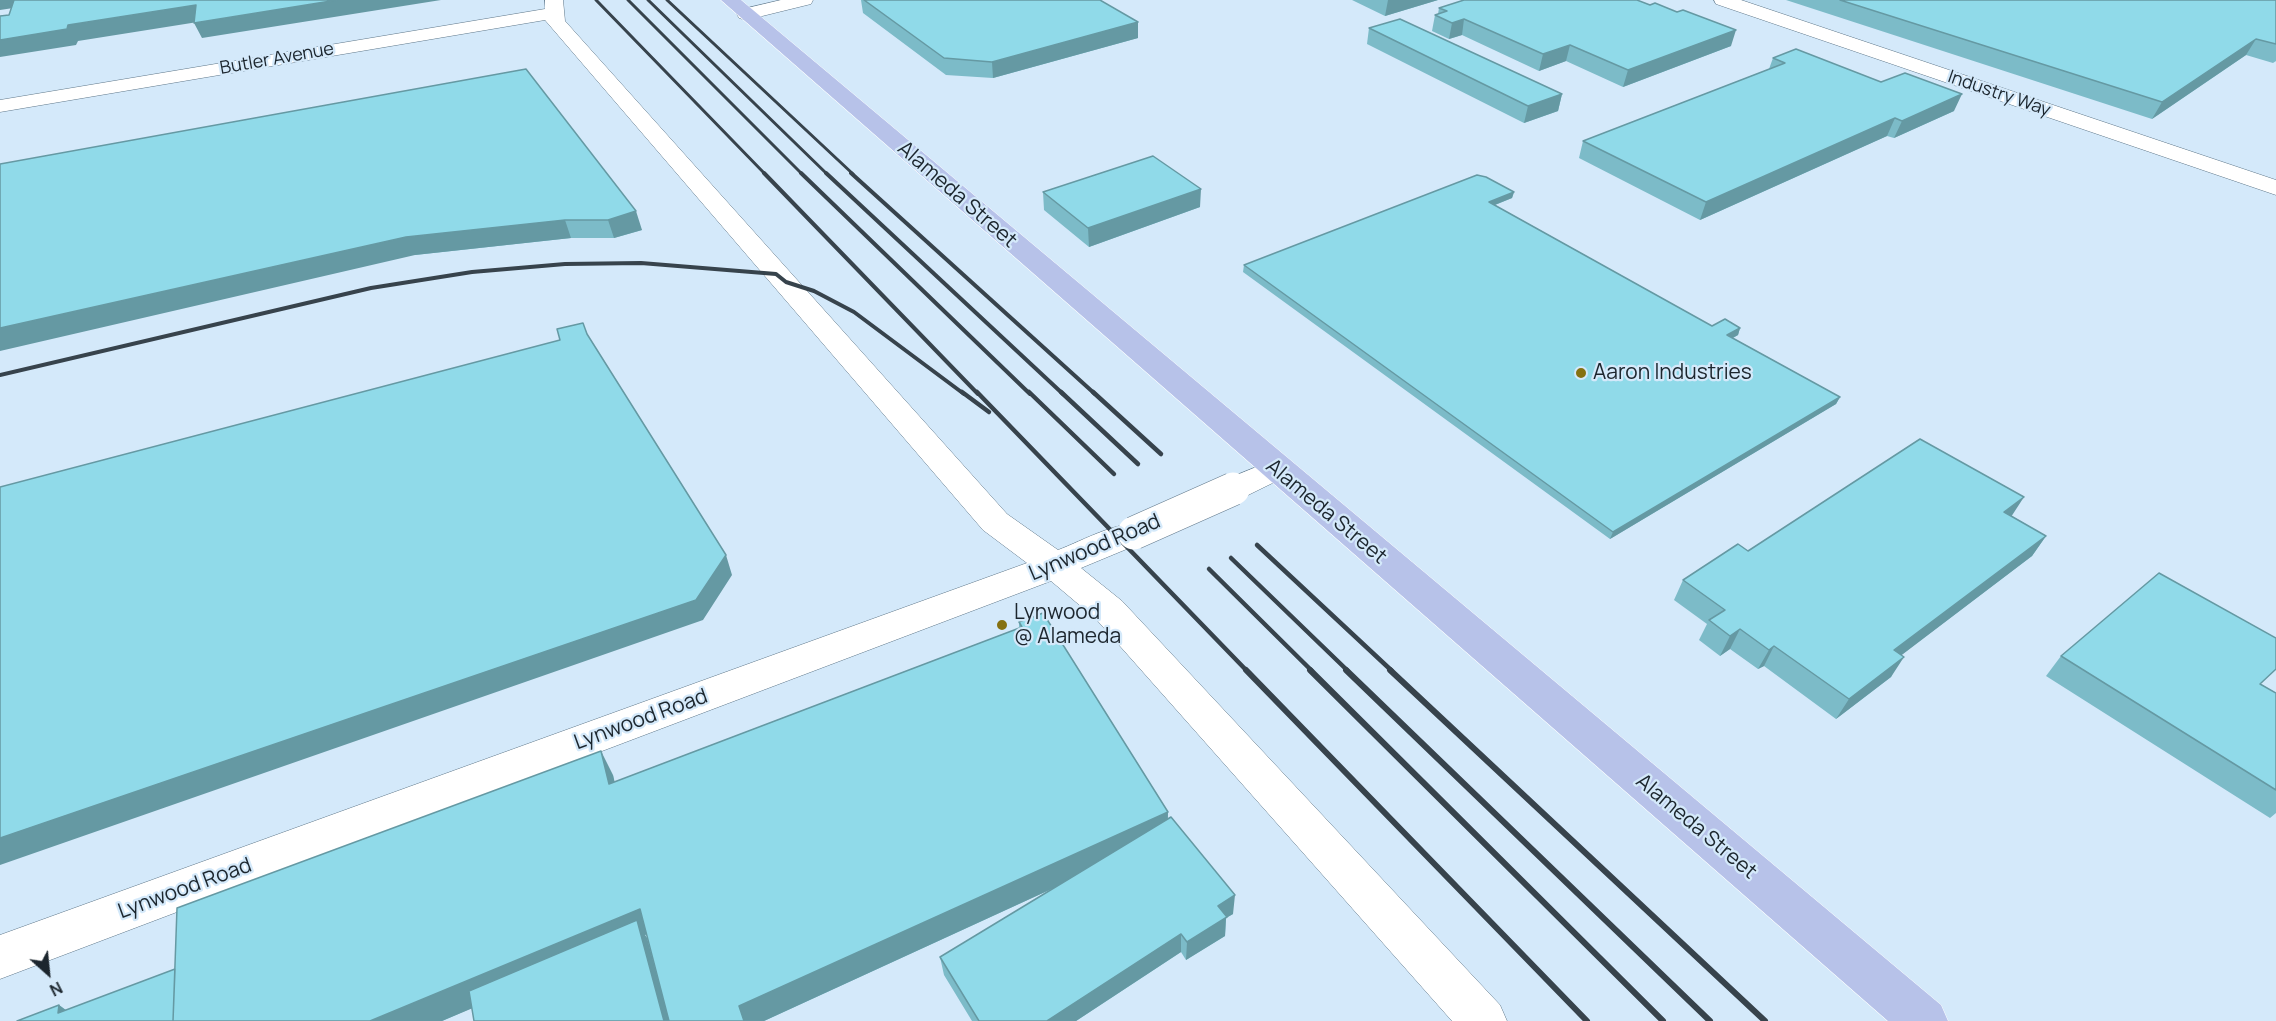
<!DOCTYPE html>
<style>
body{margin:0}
#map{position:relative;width:2276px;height:1021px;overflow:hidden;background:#d4e9fa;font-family:Manrope,sans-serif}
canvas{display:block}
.north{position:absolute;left:18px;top:943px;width:60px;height:60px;-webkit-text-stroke:4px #d4e9fa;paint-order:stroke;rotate:153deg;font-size:16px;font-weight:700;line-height:24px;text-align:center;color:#1c262e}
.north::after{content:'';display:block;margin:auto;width:21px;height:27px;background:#1c262e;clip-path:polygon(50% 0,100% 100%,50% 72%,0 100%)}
</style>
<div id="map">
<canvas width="2276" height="1021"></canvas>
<div class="north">N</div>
</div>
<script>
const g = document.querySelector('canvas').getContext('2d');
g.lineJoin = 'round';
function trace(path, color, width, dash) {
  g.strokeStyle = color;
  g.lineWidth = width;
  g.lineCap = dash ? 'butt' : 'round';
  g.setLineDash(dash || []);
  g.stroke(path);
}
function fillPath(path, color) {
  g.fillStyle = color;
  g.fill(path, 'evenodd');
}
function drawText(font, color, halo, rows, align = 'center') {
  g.font = font + ' Manrope,sans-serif';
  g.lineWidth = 4.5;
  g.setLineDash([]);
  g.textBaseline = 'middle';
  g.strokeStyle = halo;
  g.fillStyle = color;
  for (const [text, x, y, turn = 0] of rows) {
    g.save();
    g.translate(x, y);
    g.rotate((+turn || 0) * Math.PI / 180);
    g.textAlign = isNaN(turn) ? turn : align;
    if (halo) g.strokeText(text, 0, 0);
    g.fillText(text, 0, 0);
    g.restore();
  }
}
const minor = new Path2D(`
 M 545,0 L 563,0 L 565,21 L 1007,514 L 1058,550 C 1082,541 1122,518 1146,525 L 1151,533 L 1146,541 L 1081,568 L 1122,601 L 1500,1005 L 1507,1021 L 1452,1021 L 1096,619 L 1051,581 L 0,979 L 0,935 L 1027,563 L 983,530 L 545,20 L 0,112 L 0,100 L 545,9 Z
 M 781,0 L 813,0 L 811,4 L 746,20 L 739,18 L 737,14 L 739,10 Z
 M 1714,0 L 1741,0 L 2276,180 L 2276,195 L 1716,4 Z
 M 1276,459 L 1287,462 L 1292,469 L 1287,476 L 1244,497 L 1233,500 L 1222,497 L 1217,489 L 1222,481 Z`);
const major = new Path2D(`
 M 721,0 L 741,0 L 1941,1005 L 1948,1021 L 1888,1021 Z`);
trace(minor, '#5f7789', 1);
trace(major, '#fff', 1);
fillPath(minor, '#fff');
fillPath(major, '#b7c2e9');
trace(new Path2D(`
 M 596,0 L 765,174
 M 628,0 L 802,174
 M 648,0 L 827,174
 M 667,0 L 853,174`), '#37434c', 3);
trace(new Path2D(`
 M 764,173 L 978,394
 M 801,173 L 1030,394
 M 826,173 L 1063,394
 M 851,173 L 1095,394
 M 0,375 L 371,288 L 472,272 L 565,264 L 641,263 L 776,274 L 786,282 L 814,291 L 854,312 L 964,394`), '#37434c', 4);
trace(new Path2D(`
 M 962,392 L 989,412
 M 977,392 L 1247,671
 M 1029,392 L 1114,474
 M 1061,392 L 1138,464
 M 1093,392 L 1161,454
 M 1257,545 L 1392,671
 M 1231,558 L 1348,671
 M 1209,569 L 1312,671`), '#37434c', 4.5);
trace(new Path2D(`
 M 1246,670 L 1587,1021
 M 1310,670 L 1663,1021
 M 1346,670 L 1710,1021
 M 1390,670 L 1765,1021`), '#37434c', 6);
const minorBridge = new Path2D(`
 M 1134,533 L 1233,489`);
trace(minorBridge, '#5f7789', 34, []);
trace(minorBridge, '#fff', 33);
fillPath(new Path2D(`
 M 861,0 L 1100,0 L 1138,38 L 993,78 L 946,75 L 863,13 Z
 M 1352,0 L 1438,0 L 1385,16 Z
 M 1786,0 L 2276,0 L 2276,61 L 2273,63 L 2246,55 L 2152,119 Z
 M 1439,8 L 1731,46 L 1623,87 L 1566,61 L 1539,71 L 1462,35 L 1449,39 L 1432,31 L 1435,15 L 1438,14 Z
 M 1369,28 L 1562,94 L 1558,111 L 1524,123 L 1367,44 Z
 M 1773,58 L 1954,111 L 1894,138 L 1887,136 L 1700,220 L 1579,158 L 1583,141 L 1769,69 Z
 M 526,69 L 642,230 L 614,238 L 571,238 L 415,255 Z
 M 1043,192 L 1200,207 L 1089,247 L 1044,210 Z
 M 1514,192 L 1512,198 L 1495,205 L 1712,326 L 1740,328 L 1738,335 L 1733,338 L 1840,397 L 1836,404 L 1610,539 L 1243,272 L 1244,265 Z
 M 2012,516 L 2046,536 L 2032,556 L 1901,655 L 1891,677 L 1836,719 L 1764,666 L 1758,669 L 1730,649 L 1720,656 L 1699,640 L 1707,624 L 1674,600 L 1683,580 L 1748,551 Z
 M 1019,622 L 1168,812 L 1168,820 L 1233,914 L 1226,918 L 1225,936 L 1186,960 L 1181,952 L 1076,1021 L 972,1021 L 944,975 L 940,957 L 1056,887 L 764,1021 L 474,1021 L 472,1008 L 442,1021 L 17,1021 L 59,1005 L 66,1010 L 175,969 L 613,775 L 614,782 L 1019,628 ZM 647,934 L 659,982 L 647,938 L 645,935 Z
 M 2061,656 L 2261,684 L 2276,693 L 2276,813 L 2270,818 L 2046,676 Z`), '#7cbbc8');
fillPath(new Path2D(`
 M 0,0 L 66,0 L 0,10 Z
 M 337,0 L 441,0 L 202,38 L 194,23 Z
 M 1388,0 L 1438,0 L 1385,16 Z
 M 196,5 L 204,21 L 78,41 L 76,45 L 0,57 L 0,40 L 68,25 Z
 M 1464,19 L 1462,35 L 1449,39 L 1452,23 Z
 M 1138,22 L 1138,38 L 993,78 L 992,62 Z
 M 1736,30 L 1731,46 L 1623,87 L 1628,70 Z
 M 2256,39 L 2246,55 L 2152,119 L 2162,102 Z
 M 1570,45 L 1566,61 L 1539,71 L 1543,54 Z
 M 1562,94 L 1558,111 L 1524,123 L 1528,106 Z
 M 1962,94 L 1954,111 L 1894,138 L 1902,121 Z
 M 1895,118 L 1887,136 L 1700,220 L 1706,202 Z
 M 1201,189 L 1200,207 L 1089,247 L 1088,228 Z
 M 1514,192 L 1512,198 L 1487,208 L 1489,202 Z
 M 636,211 L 642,230 L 614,238 L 608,220 Z
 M 565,220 L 571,238 L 415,255 L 0,351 L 0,328 L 406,237 Z
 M 1740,328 L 1738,335 L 1725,342 L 1727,335 Z
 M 1840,397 L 1836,404 L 1610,539 L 1613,532 Z
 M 2024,497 L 2011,517 L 2004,512 Z
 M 2046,536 L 2032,556 L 1882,670 L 1894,650 Z
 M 726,555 L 732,575 L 703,620 L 0,865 L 0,838 Z
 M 1740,629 L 1730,649 L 1720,656 L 1730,636 Z
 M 1774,646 L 1764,666 L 1758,669 L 1769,650 Z
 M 1904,657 L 1891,677 L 1836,719 L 1849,699 Z
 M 601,751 L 613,775 L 621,808 L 609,784 Z
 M 1168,812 L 1167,836 L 764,1021 L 744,1021 L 739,1006 Z
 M 1235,895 L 1233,914 L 1226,918 L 1225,936 L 1186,960 L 1187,942 L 1218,906 Z
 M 640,909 L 652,932 L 645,935 L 647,938 L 669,1021 L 664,1021 L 641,937 L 442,1021 L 370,1021 Z
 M 1181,934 L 1181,952 L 1076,1021 L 1047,1021 Z
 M 59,1005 L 80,1021 L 58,1013 Z`), '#6599a3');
const building = new Path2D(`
 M 14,0 L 337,0 L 194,23 L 196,5 L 68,25 L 67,29 L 0,40 L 0,16 L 9,15 Z
 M 864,0 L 1100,0 L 1138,22 L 992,62 L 944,58 Z
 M 1464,0 L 1637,0 L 1650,5 L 1655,3 L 1677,12 L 1683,10 L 1736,30 L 1628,70 L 1570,45 L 1543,54 L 1464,19 L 1452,23 L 1435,15 L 1447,11 L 1439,8 Z
 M 1840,0 L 2276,0 L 2276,44 L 2256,39 L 2162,102 Z
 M 1400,19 L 1562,94 L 1528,106 L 1369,28 Z
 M 1796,49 L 1881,82 L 1905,73 L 1962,94 L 1902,121 L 1895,118 L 1706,202 L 1583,141 L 1785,63 L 1773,58 Z
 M 526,69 L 636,211 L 608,220 L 565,220 L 406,237 L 0,328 L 0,164 Z
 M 1153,156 L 1201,189 L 1088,228 L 1043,192 Z
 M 1477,175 L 1486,177 L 1514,192 L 1489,202 L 1712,326 L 1725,319 L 1740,328 L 1727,335 L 1840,397 L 1613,532 L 1244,265 Z
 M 583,323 L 587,334 L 726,555 L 696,600 L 0,838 L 0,487 L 560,340 L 557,329 Z
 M 1920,439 L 2024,497 L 2004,512 L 2046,536 L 1894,650 L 1904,657 L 1849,699 L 1774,646 L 1769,650 L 1740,629 L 1730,636 L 1709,620 L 1725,610 L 1683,580 L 1738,544 L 1748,551 Z
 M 2159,573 L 2276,638 L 2276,669 L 2260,684 L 2276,693 L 2276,790 L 2061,656 Z
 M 1043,613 L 1168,812 L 739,1006 L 744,1021 L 669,1021 L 640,909 L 370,1021 L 173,1021 L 177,908 L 601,751 L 609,784 L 1022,627 L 1019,622 Z
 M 1171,817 L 1235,895 L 1218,906 L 1227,917 L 1187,942 L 1181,934 L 1047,1021 L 979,1021 L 940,957 Z
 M 637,920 L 664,1021 L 474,1021 L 469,991 Z
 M 175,969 L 173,1021 L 17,1021 L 59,1005 L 58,1013 Z`);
fillPath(building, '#90dae9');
trace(building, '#6599a3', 1.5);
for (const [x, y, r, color] of [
 [1581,373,6,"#857111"],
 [1002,625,6,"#857111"]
]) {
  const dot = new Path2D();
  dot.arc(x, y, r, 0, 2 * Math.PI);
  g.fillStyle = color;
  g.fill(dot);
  trace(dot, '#d4e9fa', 2);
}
drawText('18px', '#1c262e', '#d4e9fa', [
 ["Butler Avenue",277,59,-10],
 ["Industry Way",1999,94,19]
]);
drawText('21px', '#1c262e', '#d4e9fa', [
 ["Alameda Street",957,195,41],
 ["Alameda Street",1326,512,40],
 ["Lynwood Road",1095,548,-23],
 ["Lynwood Road",641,720,-20],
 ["Alameda Street",1696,827,40],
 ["Lynwood Road",185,889,-20]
]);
drawText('21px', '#1c262e', '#d4e9fa', [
 ["Aaron Industries",1593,373],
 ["Lynwood",1014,613],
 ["@ Alameda",1014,637]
], 'left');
</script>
